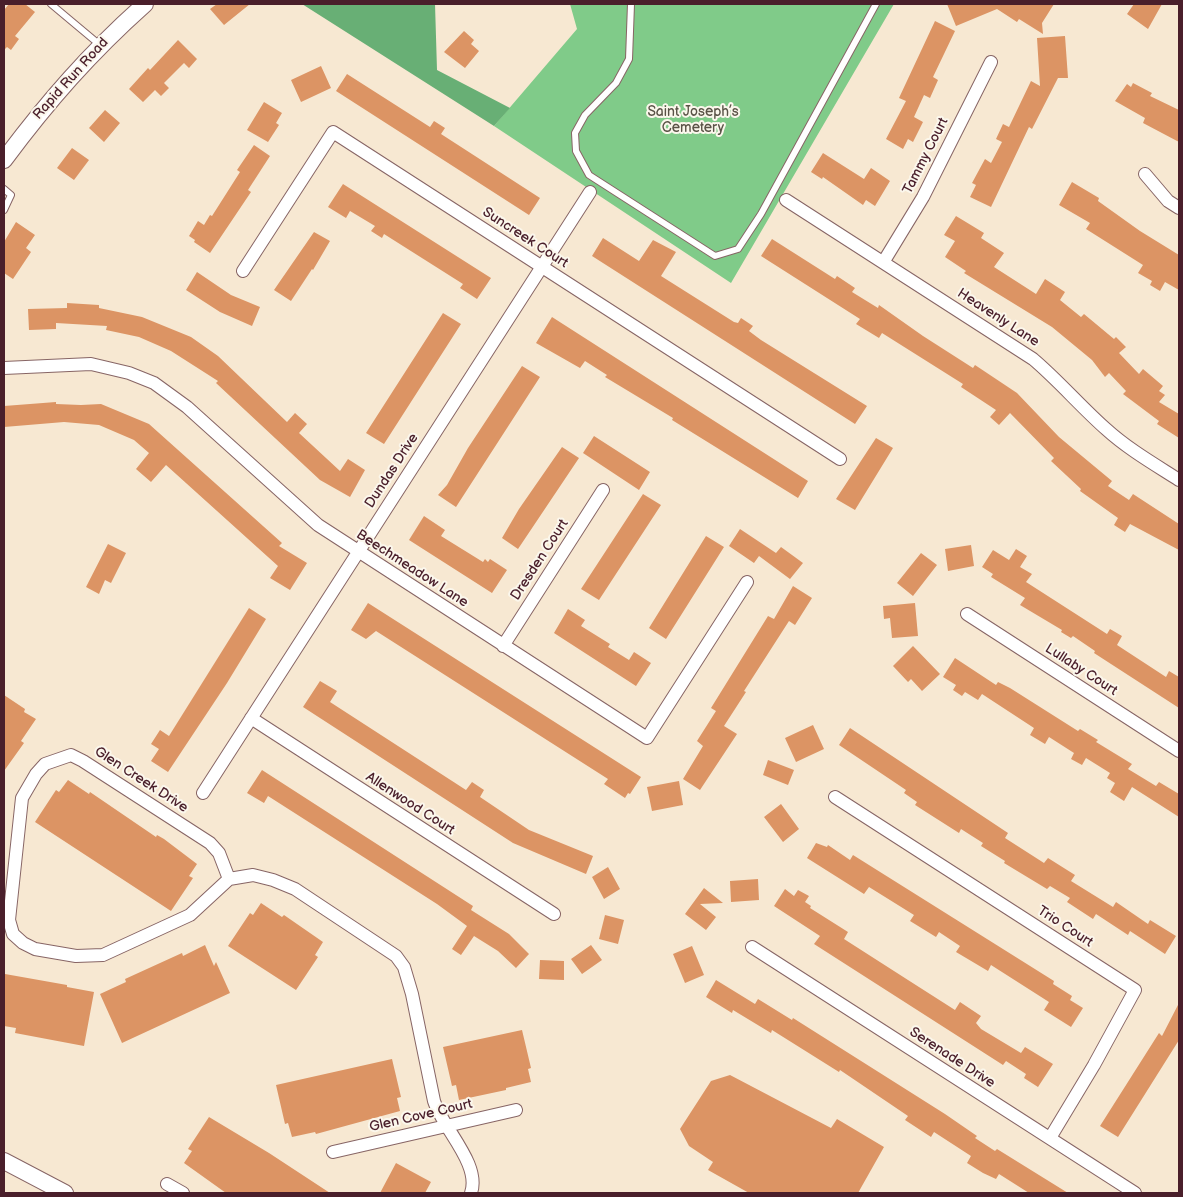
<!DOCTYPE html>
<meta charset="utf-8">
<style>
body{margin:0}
#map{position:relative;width:1183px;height:1197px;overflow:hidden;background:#f7e8d2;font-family:"Balsamiq Sans",sans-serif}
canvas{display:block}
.frame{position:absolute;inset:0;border:5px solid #4a1f2b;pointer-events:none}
</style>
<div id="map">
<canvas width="1183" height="1197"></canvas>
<div class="frame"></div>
</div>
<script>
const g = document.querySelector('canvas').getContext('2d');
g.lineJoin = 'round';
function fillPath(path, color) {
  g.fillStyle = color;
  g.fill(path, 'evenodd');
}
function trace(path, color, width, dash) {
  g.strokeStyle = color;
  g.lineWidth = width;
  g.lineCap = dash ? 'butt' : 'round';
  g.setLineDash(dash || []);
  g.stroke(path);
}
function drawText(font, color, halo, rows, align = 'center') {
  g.font = font + ' "Balsamiq Sans",sans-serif';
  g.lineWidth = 4;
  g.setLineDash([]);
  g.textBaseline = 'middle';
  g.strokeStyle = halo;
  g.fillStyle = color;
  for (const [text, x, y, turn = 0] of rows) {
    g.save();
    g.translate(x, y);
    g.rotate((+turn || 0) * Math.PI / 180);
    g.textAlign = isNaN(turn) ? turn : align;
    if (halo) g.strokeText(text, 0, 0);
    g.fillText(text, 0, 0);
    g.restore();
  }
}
fillPath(new Path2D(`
 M 570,4 L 894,4 L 731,283 L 494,126 L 577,29 Z`), '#80cb89');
fillPath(new Path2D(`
 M 302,4 L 435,4 L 437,70 L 510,108 L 494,126 Z`), '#68af75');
fillPath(new Path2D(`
 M 9,4 L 25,4 L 35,12 L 15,36 L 19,39 L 11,50 L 7,47 L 4,50 L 4,10 Z
 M 217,4 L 250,4 L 224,25 L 210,9 Z
 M 947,4 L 1054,4 L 1042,23 L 1043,34 L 1019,19 L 1017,22 L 997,9 L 956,26 Z
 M 1134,4 L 1162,4 L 1148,29 L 1127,14 Z
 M 935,21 L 955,31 L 933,77 L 938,80 L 930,98 L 924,95 L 914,117 L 923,122 L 913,142 L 908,139 L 903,149 L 886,139 L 906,101 L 899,98 Z
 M 464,31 L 474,40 L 471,44 L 479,51 L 465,68 L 444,52 Z
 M 1065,36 L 1068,78 L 1058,78 L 1032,129 L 1029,127 L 991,207 L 970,197 L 976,185 L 972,183 L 985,159 L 991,163 L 1002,142 L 996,139 L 1003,124 L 1009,127 L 1031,81 L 1040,86 L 1037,38 Z
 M 178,40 L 197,59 L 189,68 L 184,63 L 164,83 L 169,88 L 161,96 L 155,90 L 143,102 L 129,89 L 148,68 L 150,70 Z
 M 321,66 L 331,88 L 301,102 L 291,80 Z
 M 347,74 L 430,127 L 434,121 L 445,128 L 441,134 L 540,198 L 529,215 L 336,91 Z
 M 1133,83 L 1152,93 L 1150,96 L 1179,110 L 1179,142 L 1143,123 L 1145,118 L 1115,101 L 1127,84 L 1131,87 Z
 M 264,102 L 282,113 L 276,123 L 279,125 L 268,142 L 247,130 Z
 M 105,110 L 120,123 L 104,142 L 89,128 Z
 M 254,145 L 270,156 L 248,190 L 251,192 L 210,253 L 194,242 L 195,240 L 189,236 L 198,221 L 204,225 L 210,215 L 212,216 L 240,172 L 237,170 Z
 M 72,148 L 89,160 L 74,180 L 57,168 Z
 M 823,153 L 864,179 L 871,168 L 890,181 L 875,206 L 866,200 L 863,205 L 823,177 L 822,179 L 811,172 Z
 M 1072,182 L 1099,198 L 1098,201 L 1140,231 L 1179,255 L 1179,290 L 1165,282 L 1160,291 L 1150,285 L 1152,281 L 1138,273 L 1143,265 L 1086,229 L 1090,223 L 1059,205 Z
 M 343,184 L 491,278 L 477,299 L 460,288 L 463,284 L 384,234 L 382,238 L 371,231 L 375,226 L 350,211 L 346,218 L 328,207 Z
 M 956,216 L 984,233 L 981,238 L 1004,253 L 994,267 L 1036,294 L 1045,279 L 1065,292 L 1060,300 L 1081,317 L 1084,314 L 1114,339 L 1116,337 L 1126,347 L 1119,353 L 1139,374 L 1143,369 L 1163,386 L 1159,391 L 1165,395 L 1159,402 L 1179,414 L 1179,438 L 1157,424 L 1159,421 L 1123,394 L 1126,391 L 1109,373 L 1105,377 L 1092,360 L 1052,327 L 964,273 L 966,271 L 945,257 L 955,241 L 944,235 Z
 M 16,222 L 35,235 L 26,248 L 31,252 L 13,279 L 4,273 L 4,242 Z
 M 314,232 L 330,241 L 313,270 L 312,269 L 291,301 L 274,290 Z
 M 603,238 L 639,261 L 653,240 L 676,252 L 661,276 L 734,322 L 738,323 L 741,318 L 753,326 L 749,331 L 761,340 L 867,406 L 855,424 L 592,256 Z
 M 772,239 L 835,279 L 837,276 L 855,288 L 852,292 L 878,308 L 879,305 L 923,336 L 973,368 L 975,365 L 1017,393 L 1059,437 L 1112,481 L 1108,486 L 1129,500 L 1133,494 L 1179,524 L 1179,550 L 1130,524 L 1125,532 L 1114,525 L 1118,518 L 1080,491 L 1081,489 L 1051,461 L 1054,458 L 1010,413 L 999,425 L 990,417 L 996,410 L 961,387 L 963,384 L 882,333 L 879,338 L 856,324 L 860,319 L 761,256 Z
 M 197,272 L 231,295 L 260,307 L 252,326 L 220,312 L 186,290 Z
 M 67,303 L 99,305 L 99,308 L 142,317 L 191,337 L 218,356 L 287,422 L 295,413 L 307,424 L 299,433 L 340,471 L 348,459 L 365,470 L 350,497 L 320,480 L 216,383 L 218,381 L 171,351 L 139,337 L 106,330 L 107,326 L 56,323 L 56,329 L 29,330 L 28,309 L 67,308 Z
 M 443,313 L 461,324 L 384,444 L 366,433 Z
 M 552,317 L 808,481 L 798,498 L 672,420 L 673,418 L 605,377 L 607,375 L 585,361 L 580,368 L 536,343 Z
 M 522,366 L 540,377 L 456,507 L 438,495 L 447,485 L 468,448 Z
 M 56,402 L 56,404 L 81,405 L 101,404 L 149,424 L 282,543 L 279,546 L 307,563 L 290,590 L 270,578 L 278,566 L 166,465 L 151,482 L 136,469 L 149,453 L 134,440 L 99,425 L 64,422 L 4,427 L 4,406 Z
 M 594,436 L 650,472 L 639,490 L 583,453 Z
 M 876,438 L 893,448 L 855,510 L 836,499 Z
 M 562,447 L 579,458 L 518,549 L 502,538 L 519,509 Z
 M 643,494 L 661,505 L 599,600 L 581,589 Z
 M 424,516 L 445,530 L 441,536 L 483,562 L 485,559 L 488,562 L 490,559 L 507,570 L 492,593 L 409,540 Z
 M 740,529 L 776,553 L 781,547 L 803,563 L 790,579 L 759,556 L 754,563 L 729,546 Z
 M 706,536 L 724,547 L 666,639 L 649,628 Z
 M 108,544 L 126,553 L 111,583 L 105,580 L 99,594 L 86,587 Z
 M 971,545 L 974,566 L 948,571 L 945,549 Z
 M 1016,549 L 1027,556 L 1020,567 L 1032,574 L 1026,582 L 1107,634 L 1110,629 L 1122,636 L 1117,645 L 1166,677 L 1169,671 L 1179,677 L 1179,708 L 1094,653 L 1095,651 L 1073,636 L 1071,638 L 1061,632 L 1062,630 L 1020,605 L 1025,598 L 991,577 L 993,574 L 982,567 L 993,550 L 1009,560 Z
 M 921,553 L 937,565 L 913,596 L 897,583 Z
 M 793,586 L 812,598 L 795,625 L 789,621 L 744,691 L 746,692 L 724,726 L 737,734 L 700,790 L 683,779 L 703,746 L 697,741 L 716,711 L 711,708 L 768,616 L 774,619 Z
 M 368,603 L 641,777 L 630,794 L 628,793 L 625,798 L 604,784 L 608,779 L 376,631 L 366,639 L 351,630 Z
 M 915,603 L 918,636 L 892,638 L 890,618 L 884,619 L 883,606 Z
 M 249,608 L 266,619 L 227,683 L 168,772 L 151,761 L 159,749 L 151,744 L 160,730 L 169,736 Z
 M 568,609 L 585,620 L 581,626 L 610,644 L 608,647 L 629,660 L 634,652 L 651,663 L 636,686 L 554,633 Z
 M 913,646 L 940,674 L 922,691 L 911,679 L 908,682 L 893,666 Z
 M 955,658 L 996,685 L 998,682 L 1010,688 L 1078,731 L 1080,729 L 1098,740 L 1096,742 L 1132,764 L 1128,769 L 1156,786 L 1159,782 L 1179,794 L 1179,817 L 1132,787 L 1124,801 L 1110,792 L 1115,783 L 1107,778 L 1110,773 L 1086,758 L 1082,765 L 1071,759 L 1074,753 L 1049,737 L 1045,744 L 1030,735 L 1034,728 L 982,694 L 978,700 L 965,692 L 962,696 L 953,690 L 956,685 L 943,677 Z
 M 320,681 L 337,691 L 330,702 L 466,790 L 472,782 L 484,790 L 480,797 L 529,830 L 593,856 L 586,874 L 513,843 L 303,707 Z
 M 4,695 L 25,709 L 24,712 L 36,719 L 21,741 L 24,743 L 4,771 Z
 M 813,725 L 824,749 L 796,762 L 785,738 Z
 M 850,728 L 1008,833 L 1005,838 L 1044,863 L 1048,858 L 1075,875 L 1071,881 L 1113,907 L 1116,902 L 1148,924 L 1150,920 L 1176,936 L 1165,954 L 1130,931 L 1128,935 L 1096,914 L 1093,919 L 1067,902 L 1070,898 L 1050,886 L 1047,889 L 1004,863 L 1005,861 L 981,846 L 983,843 L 961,829 L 959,833 L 915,805 L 917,802 L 904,793 L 906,790 L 839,745 Z
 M 768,760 L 794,770 L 788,785 L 763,775 Z
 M 262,770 L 473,906 L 471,910 L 509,934 L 529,954 L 516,968 L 498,951 L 474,936 L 461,955 L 452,949 L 467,926 L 437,904 L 268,796 L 264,803 L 247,793 Z
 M 68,780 L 89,794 L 90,792 L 156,837 L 157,835 L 164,839 L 197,864 L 189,876 L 193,878 L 171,911 L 35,822 L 56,790 L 59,792 Z
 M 679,781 L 683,805 L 652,811 L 647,787 Z
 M 781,804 L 799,829 L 783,842 L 764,817 Z
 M 816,843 L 827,847 L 828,845 L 850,860 L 853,855 L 1054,981 L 1053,984 L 1072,996 L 1070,1000 L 1083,1008 L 1071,1027 L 1044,1010 L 1049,1002 L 991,965 L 988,971 L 956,952 L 960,946 L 939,932 L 936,937 L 910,921 L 914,915 L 869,887 L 864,894 L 807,858 Z
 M 608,867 L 620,889 L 604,899 L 592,877 Z
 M 758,879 L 759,900 L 731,902 L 730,881 Z
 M 704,888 L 723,903 L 700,904 L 716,917 L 706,930 L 685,914 Z
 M 785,889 L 794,896 L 798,890 L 809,896 L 805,902 L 811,906 L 810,908 L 848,932 L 844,939 L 908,980 L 955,1010 L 960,1002 L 981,1016 L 976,1023 L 981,1029 L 1021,1053 L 1025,1047 L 1053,1064 L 1038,1087 L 1024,1078 L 1026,1074 L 1006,1061 L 1003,1065 L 814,944 L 820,936 L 774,906 Z
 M 261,903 L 282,917 L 284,915 L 323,942 L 315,955 L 318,957 L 296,990 L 228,946 L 250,913 L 253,915 Z
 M 605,915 L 624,920 L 618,944 L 599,939 Z
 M 205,945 L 214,966 L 216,962 L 230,993 L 122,1043 L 100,994 L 126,982 L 125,979 L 182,953 L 183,956 Z
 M 591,945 L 602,960 L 582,974 L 571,959 Z
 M 692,946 L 704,975 L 685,983 L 673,954 Z
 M 540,960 L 564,961 L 564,980 L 539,979 Z
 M 5,974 L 67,985 L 67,987 L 94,992 L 84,1046 L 15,1033 L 16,1028 L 4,1026 Z
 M 716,980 L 755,1004 L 758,999 L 792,1020 L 793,1018 L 945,1114 L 977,1136 L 975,1138 L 995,1151 L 997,1149 L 1068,1193 L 1029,1193 L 999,1174 L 996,1179 L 983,1173 L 967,1163 L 971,1156 L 934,1132 L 931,1137 L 905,1120 L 908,1116 L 840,1070 L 839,1072 L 772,1030 L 771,1033 L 733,1010 L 732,1013 L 706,997 Z
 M 1179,1003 L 1179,1040 L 1118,1137 L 1100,1126 L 1159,1033 L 1162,1036 Z
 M 522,1030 L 531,1068 L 528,1069 L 531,1082 L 506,1088 L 506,1090 L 459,1100 L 456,1085 L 452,1086 L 443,1047 Z
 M 392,1059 L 401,1097 L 397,1098 L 400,1111 L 316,1134 L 315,1132 L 292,1137 L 288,1123 L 285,1124 L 276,1085 Z
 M 730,1075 L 831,1128 L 837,1119 L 884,1147 L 858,1193 L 749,1193 L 708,1170 L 713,1162 L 689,1146 L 680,1129 L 711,1081 Z
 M 209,1117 L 269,1153 L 330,1193 L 226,1193 L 184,1163 L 192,1151 L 188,1149 Z
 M 396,1163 L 431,1182 L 425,1193 L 380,1193 Z`), '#dc9464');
const service = new Path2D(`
 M 51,4 L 100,45
 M 631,4 L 629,59 L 616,83 L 585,115 L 575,133 L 576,151 L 589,175 L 715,256 L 738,249 L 761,214 L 876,4
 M 4,189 L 11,195 L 4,210`);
const minor = new Path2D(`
 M 1145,174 L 1168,201 L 1179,208
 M 786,200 L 1033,359 C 1059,381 1081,407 1106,429 C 1128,449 1154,464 1179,480
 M 884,261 L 923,197 L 991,62
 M 243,271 L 333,132 L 840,459
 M 4,368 L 91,364 L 129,373 L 154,383 L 187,407 L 318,525 L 647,738 L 747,582
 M 967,614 L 1179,751
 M 503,646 L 603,490
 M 251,718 L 554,914
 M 203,793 L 590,192
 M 835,797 L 1135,990 L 1094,1065 L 1050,1138
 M 229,879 L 219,853 L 210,843 L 83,761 L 71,755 L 45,764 L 36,774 L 22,798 L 9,920 L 13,934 L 23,943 L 35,949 L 76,956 L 103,955 L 190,915 L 229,879 L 253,875 L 273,880 L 295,889 L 396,956 L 404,967 L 412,994 L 434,1101 C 443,1129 481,1164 471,1193
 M 752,947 L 1135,1193
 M 333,1152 L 516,1110
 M 167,1184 L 183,1193`);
const tertiary = new Path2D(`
 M 4,160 C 48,101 90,53 145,4
 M 4,1161 L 65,1193`);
trace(service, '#876565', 8);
trace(minor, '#876565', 14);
trace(tertiary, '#876565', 18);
trace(service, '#fff', 6);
trace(minor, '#fff', 12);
trace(tertiary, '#fff', 16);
drawText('14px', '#4a1f2b', '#fbf7ec', [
 ["Rapid Run Road",71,79,-48],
 ["Tammy Court",926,156,-63],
 ["Suncreek Court",525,238,33],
 ["Heavenly Lane",998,318,33],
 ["Dundas Drive",392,471,-57],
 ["Dresden Court",540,560,-57],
 ["Beechmeadow Lane",412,569,33],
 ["Lullaby Court",1081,670,33],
 ["Glen Creek Drive",141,780,33],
 ["Allenwood Court",410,804,33],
 ["Trio Court",1065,927,33],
 ["Serenade Drive",952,1058,33],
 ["Glen Cove Court",421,1116,-13]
]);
drawText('14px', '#5a5347', '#fbf7ec', [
 ["Saint Joseph’s",693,112],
 ["Cemetery",693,128]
]);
</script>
